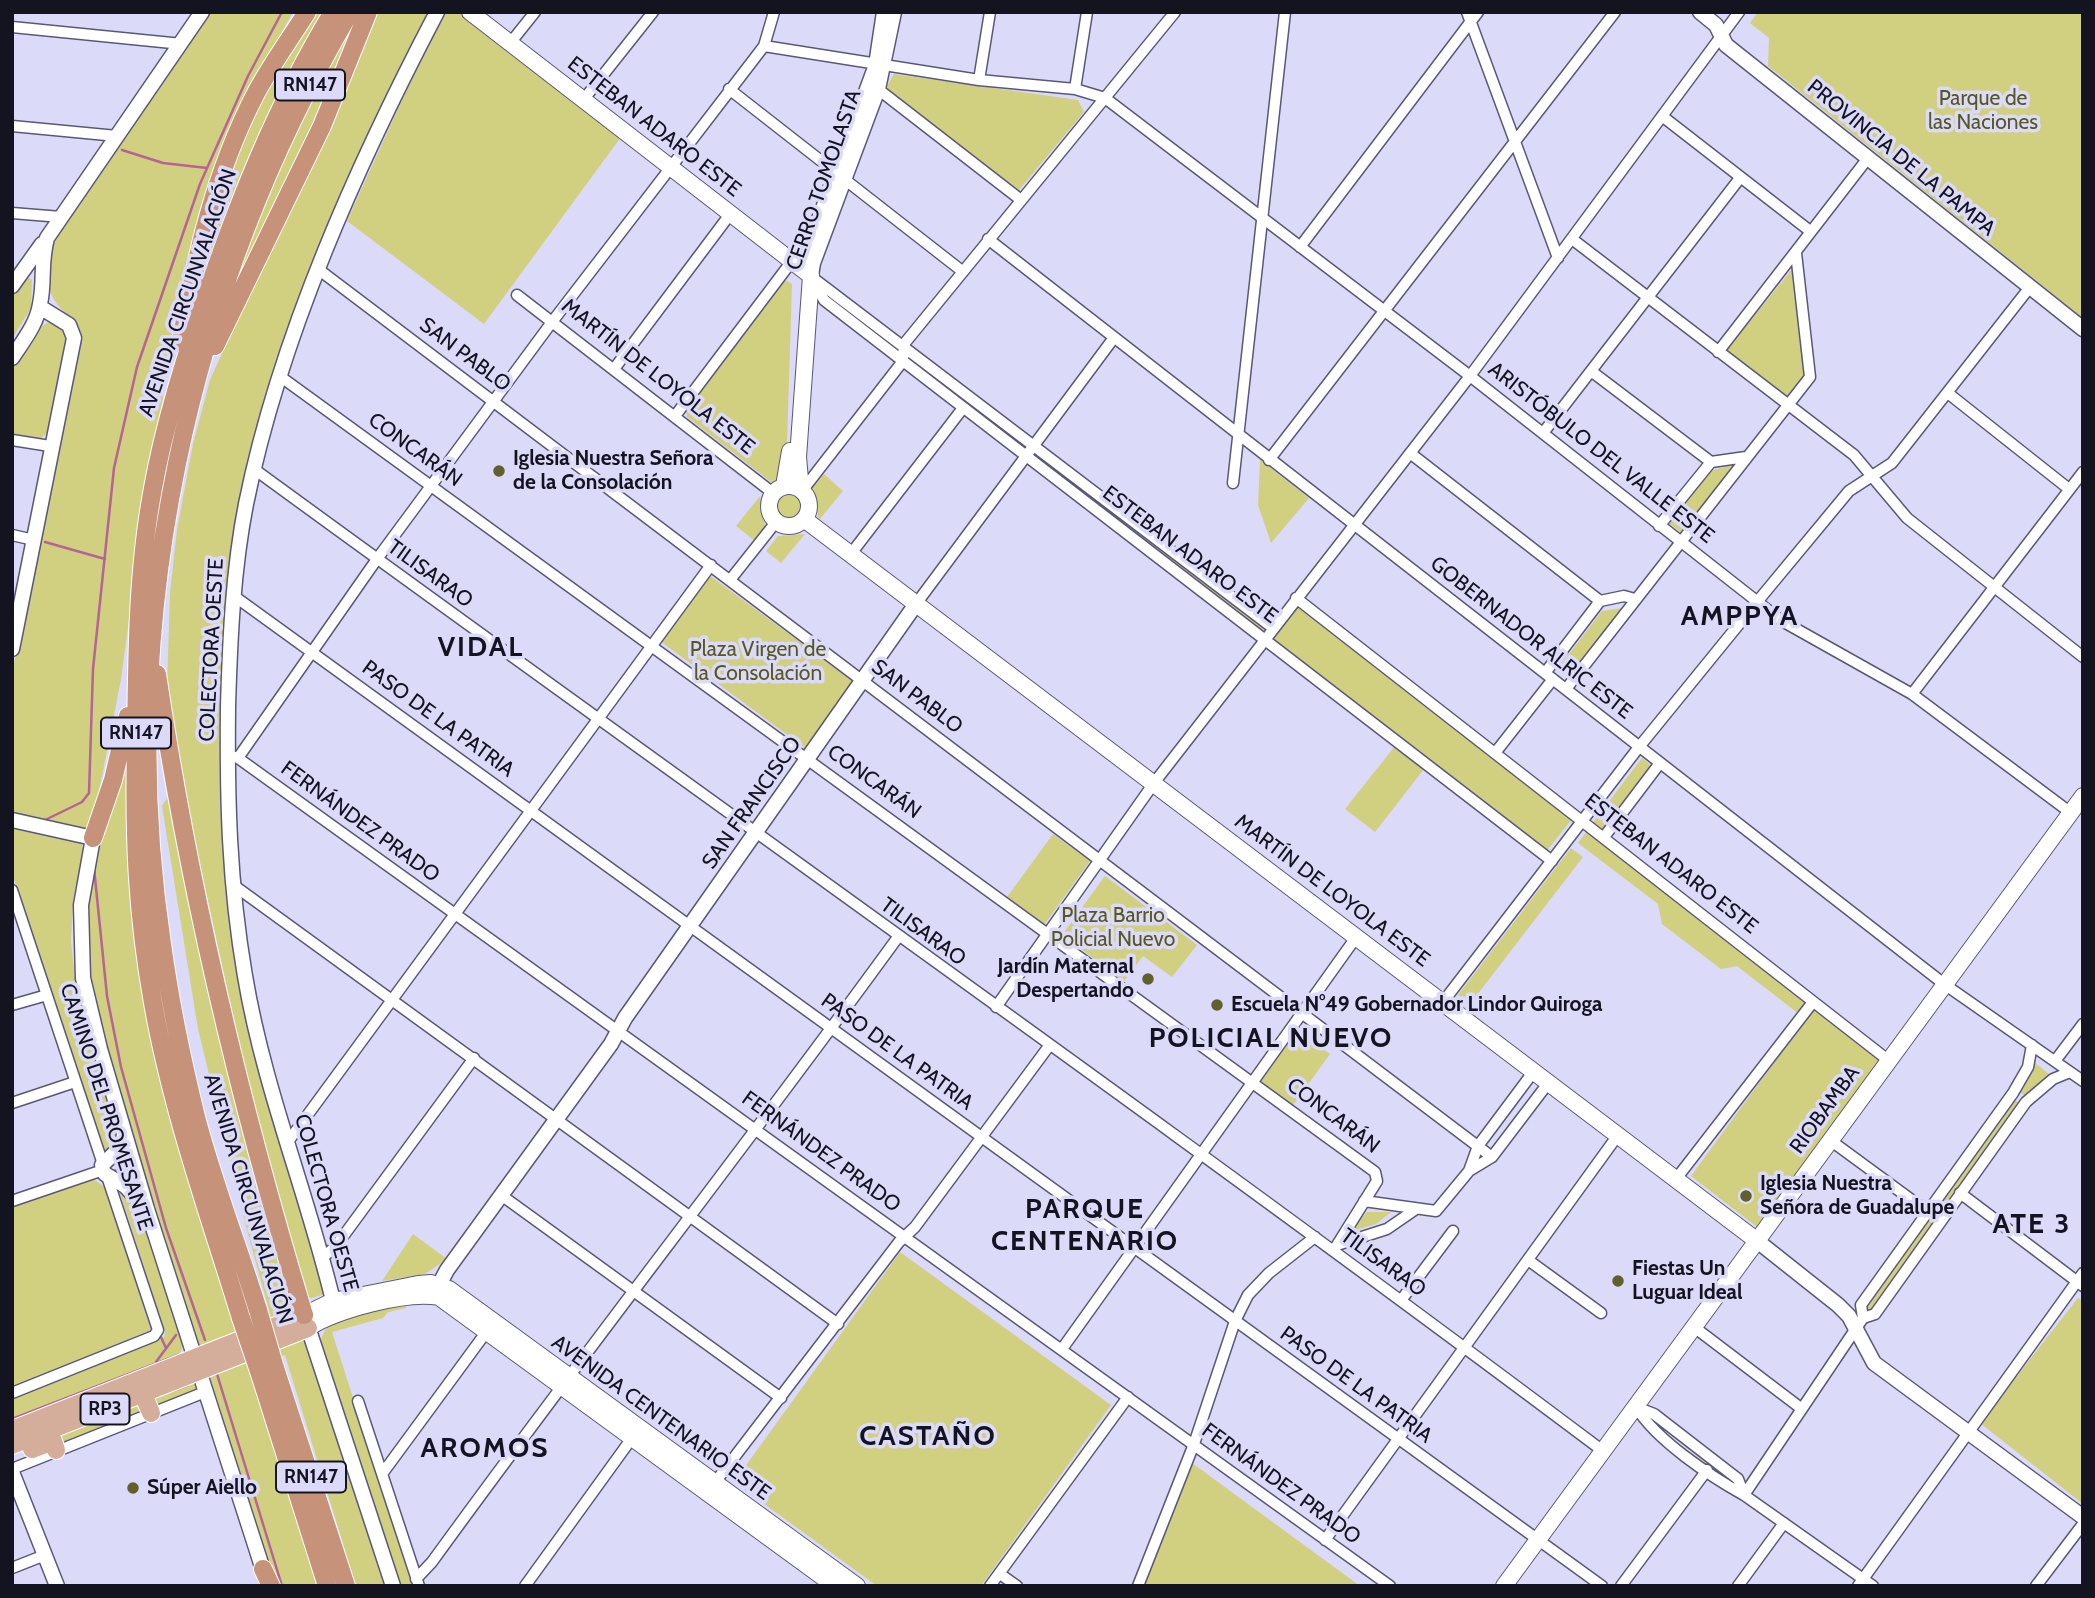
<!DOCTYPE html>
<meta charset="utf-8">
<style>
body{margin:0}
#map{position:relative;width:2095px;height:1598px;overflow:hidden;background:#dbdaf9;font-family:Cabin,sans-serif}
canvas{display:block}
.frame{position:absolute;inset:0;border:14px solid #141320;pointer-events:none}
</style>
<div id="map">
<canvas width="2095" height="1598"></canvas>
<div class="frame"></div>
</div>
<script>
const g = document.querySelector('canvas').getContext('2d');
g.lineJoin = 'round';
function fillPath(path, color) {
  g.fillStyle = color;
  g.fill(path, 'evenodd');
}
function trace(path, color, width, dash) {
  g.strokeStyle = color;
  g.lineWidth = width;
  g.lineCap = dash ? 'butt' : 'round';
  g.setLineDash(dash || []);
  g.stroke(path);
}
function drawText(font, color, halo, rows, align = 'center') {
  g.font = font + ' Cabin,sans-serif';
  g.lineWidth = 7;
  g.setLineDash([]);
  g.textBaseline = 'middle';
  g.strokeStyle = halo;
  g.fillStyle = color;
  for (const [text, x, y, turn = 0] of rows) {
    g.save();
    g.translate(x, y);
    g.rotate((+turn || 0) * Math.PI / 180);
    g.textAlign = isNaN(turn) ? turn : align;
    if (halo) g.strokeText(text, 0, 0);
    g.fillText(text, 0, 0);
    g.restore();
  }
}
fillPath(new Path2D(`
 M 207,12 L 293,12 L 243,102 L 199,212 L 150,465 L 121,679 L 93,822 L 88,829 L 83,830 L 12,814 L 12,673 L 41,527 L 74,321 C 43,295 44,279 53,241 Z
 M 311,12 L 360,12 C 324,116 276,216 220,311 L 292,142 L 262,127 L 196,308 L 207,222 L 253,108 Z
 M 375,12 L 429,12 C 394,85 360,157 329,231 C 311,272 292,313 278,356 C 212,562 203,791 243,1004 C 262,1103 299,1197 325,1294 L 308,1299 L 261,1143 L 178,764 L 167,686 L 170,593 L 177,530 L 193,444 L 210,380 Z
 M 442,12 L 460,12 L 621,137 L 484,324 L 347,221 Z
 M 1758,12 L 2083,12 L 2083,318 L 1768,66 L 1769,38 L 1750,23 Z
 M 894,74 L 1078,100 L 1084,112 L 1019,190 L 889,93 L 887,86 Z
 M 1793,268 L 1807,376 L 1788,399 L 1726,351 Z
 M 26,276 L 32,280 L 31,308 L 12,339 L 12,296 Z
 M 785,280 L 792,284 L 786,474 L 783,481 L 775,485 L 687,417 L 686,411 Z
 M 54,320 L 66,334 L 48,432 L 39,440 L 12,434 C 12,414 8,388 12,368 C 16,353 39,323 54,320 Z
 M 917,359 L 1024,443 L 1021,446 L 914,363 Z
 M 1039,454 L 1266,626 L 1262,631 L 1036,459 Z
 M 1260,460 L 1309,498 L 1271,543 L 1258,505 Z
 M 1738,463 L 1681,532 L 1668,523 L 1710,471 Z
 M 824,474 L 843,491 L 819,520 L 812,488 Z
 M773 507a16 16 0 1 1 32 0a16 16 0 1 1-32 0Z
 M 760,496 L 765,527 L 755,541 L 736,526 Z
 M 805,534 L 781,563 L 766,551 L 778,536 Z
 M 709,575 L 857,684 L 808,750 L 660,641 Z
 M 1299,606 L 1572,819 L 1546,852 L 1273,639 Z
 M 1622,608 L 1569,677 L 1559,667 L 1602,611 Z
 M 132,720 L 131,898 L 237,1323 L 269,1310 L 245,1223 L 198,1029 L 162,806 L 168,797 L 174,801 L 256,1187 L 294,1308 L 290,1315 L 202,1349 L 195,1344 L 104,1046 L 88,980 L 87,897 Z
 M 1395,746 L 1424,769 L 1375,832 L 1345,809 Z
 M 1642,758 L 1653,767 L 1601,834 L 1591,825 Z
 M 12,823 L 75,839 L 82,844 L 83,852 L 73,900 L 71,942 L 76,987 L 121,1138 L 108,1154 L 104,1152 L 12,873 Z
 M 1587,831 L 1807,1003 L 1799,1014 L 1737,966 L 1721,969 L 1662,924 L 1658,904 L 1578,843 Z
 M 1053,834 L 1090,861 L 1044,925 L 1007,897 Z
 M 1571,848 L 1583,857 L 1470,1004 L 1458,995 Z
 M 1105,876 L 1197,945 L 1172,977 L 1143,956 L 1124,981 L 1062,935 Z
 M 1814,1008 L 1885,1062 L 1757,1227 L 1691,1176 Z
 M 1297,1029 L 1330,1054 L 1293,1105 L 1260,1081 Z
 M 2034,1062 L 2049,1074 L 2025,1096 L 2021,1093 Z
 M 2015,1100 L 2020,1104 L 1871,1309 L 1866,1308 Z
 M 93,1179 L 106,1188 L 151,1330 L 12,1388 L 12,1205 Z
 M 122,1187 L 140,1205 L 183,1346 L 178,1358 L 12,1423 L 12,1397 L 164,1337 L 165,1332 L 119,1190 Z
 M 1367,1212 L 1391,1212 L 1376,1224 L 1348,1232 Z
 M 413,1234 L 447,1259 L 425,1274 L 382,1281 Z
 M 900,1252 L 1111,1405 L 981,1586 L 877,1586 L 734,1482 Z
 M 2078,1298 L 2083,1301 L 2083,1504 L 1980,1423 Z
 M 406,1304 L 406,1308 L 388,1312 L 383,1318 L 332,1332 L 413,1586 L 400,1586 L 321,1343 C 324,1309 381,1308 406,1304 Z
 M 303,1338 L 309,1343 L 386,1586 L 356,1586 L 285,1355 L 252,1367 L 322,1586 L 276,1586 L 210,1378 L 213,1374 Z
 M 196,1381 L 200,1390 L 155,1408 L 148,1395 Z
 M 139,1398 L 144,1410 L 71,1440 L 61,1442 L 54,1438 Z
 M 1647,1416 L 1655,1420 L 1735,1482 L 1728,1481 Z
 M 1192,1463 L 1360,1586 L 1144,1586 Z`), '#d1cf80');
trace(new Path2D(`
 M 122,150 L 163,163 L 207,168
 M 45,542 L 105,559
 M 43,821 L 82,802 L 89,793 L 93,669 L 114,468 L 137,367 L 200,184 L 248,76 L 282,12
 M 94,868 L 107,996 L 121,1067 L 166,1228 L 205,1340
 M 111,1171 L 128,1169
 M 160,1335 L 166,1348
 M 156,1362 L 176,1335
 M 217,1374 L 282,1586
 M 172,1391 L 188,1385
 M 12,1419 L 178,1355`), '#b66496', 2.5);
const minor = new Path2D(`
 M 1467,12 L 1558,258
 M 12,27 L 182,44
 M 511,42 L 535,12
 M 764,46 L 979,80 L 1075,89 L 1105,98 L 1470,376 L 1782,621 L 1912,694 L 2071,813
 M 979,80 L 990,12
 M 874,86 L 1021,200
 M 729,89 L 962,271
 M 1075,89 L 1087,12
 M 584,99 L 653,12
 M 1662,116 L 1810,231
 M 12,126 L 117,136
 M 12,213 L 61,217
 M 988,239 L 1944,984 L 2083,1081
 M 1572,239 L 1854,455 L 1907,518 L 2083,657
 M 1300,247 L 1478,12
 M 318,269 L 1492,1157
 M 813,278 L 1273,628
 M 812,279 L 824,300 L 903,361 L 1552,861
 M 517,295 L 773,493
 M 1718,352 L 1868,158
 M 614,369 L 731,213
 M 1591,371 L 1711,462
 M 281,377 L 1375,1172 L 1377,1181 L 1334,1250
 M 1949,394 L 2069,489
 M 675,416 L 792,261
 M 1543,433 L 1740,178
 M 12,440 L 50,446
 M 1410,453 L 1600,601
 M 1269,460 L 1615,12
 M 254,469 C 703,797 1158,1117 1603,1451
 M 1233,483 L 1285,12
 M 802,491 L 903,361 L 904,344 L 1175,12
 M 1659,526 L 1711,462 L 1746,457
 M 12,535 L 34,540
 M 850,555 L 963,408
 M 730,580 L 776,522
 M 234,596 L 1602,1586
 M 1296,598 L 1888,1060
 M 916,604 L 1113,339
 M 1545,673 L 1600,601 L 1624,596 L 1635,599
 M 1566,689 L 1810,377 L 1796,253
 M 1912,694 L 2083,472
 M 1495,753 L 1553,679
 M 228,755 L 238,758 L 1390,1586
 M 238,758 L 377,559 L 552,322 L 764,46 L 774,12
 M 1604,837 L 1660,763
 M 232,884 L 838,1324
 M 12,890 L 158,1330 L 154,1336 L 12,1393
 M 1443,1002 L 1639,747 L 1757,602 L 1849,491 L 1892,463 L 2030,287
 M 12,1005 L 47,995
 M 996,1007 L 1154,783 L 1470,376 L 1739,12
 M 2055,1061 L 2083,1024
 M 12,1103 L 75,1082
 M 1830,1140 L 1928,1212
 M 287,1143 L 711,565
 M 1469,1171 L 1492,1157 L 1549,1082
 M 1676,1179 L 1813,1002
 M 1960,1193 L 2083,1286
 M 501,1195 L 781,1398
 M 12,1201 L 103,1170
 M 1364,1201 L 1436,1211 L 1469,1171 L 1478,1146 L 1534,1071
 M 1337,1245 L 1387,1229 L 1416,1209
 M 321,1259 L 336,1246 L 474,1058
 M 1528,1260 L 1601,1313
 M 1402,1299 L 1453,1231
 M 1863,1318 L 1875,1314 L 2026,1102 L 2053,1079 L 2070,1072
 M 1694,1327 L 1802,1409
 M 1062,1349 L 1357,936
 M 358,1401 L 419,1586
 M 1636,1407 C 1656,1440 1710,1476 1744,1495 L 1873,1586
 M 1636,1407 L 1654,1414 L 1738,1479 L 1744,1495
 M 12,1469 L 205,1392
 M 382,1474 L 490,1327
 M 713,1485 L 899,1242 L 915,1227 L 1049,1046
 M 1744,1495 L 1863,1318 L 1861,1305 L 2013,1093 L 2028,1067 L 2032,1045
 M 1325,1540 L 1618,1135
 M 12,1568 L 45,1555
 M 1000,1574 L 1017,1586
 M 416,1579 L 432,1562 C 584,1352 745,1148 898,937
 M 525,1586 L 632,1438
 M 990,1586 L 1128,1397
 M 1138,1586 L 1194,1444 L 1235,1321 L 1248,1295 L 1269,1273 L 1315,1237
 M 1621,1586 L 1707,1470
 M 1738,1586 L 1784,1523
 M 1858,1586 L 2083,1273
 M 2036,1586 L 2083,1524`);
const tertiary = new Path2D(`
 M 1700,12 L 1716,25 L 1726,45 L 2083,329
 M 801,268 L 876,65 L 884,12
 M 811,276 L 813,263 L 878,89 L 894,12
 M 12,286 L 42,244
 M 12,358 C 23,341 37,324 40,304 C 45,280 40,264 47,238 L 202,12
 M 12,649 L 74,338 L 69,325 L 40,307
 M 12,820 L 93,838 L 81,905 L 83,978 L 100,1049 L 147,1209 L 266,1579
 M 102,1165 L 123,1145 L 124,1132
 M 105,1174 L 125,1186 L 144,1206
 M 1756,1240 L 1838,1305 L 1849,1316 L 1874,1363 L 2083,1517
 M 439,1296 L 439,1285 L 447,1270 L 611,1044 L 625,1018 L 916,604
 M 335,1309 C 309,1197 264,1090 245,976 C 229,883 227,799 228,706 C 230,639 233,570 246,504 C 280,336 358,163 437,12
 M 305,1318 L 393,1586
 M 12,1472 L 57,1586`);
const secondary = new Path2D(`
 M 470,12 L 811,276 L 798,457 L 801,490
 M769 506a20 20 0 1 1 40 0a20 20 0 1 1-40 0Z
 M 784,486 L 790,451
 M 804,519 L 1756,1240
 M 304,1315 L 333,1301 L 418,1284 L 431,1283 L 449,1289 L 857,1586
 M 308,1328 C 336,1310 406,1291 439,1297 L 835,1586
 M 1504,1586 L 2083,796`);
const primary = new Path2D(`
 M 143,1394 L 151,1413
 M 12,1430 L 304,1315
 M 12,1445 L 308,1328
 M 32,1449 L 53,1441 L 56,1450`);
const trunk = new Path2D(`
 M 181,342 C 196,255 215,172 256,93 C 271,65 290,39 307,12
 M 215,346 L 322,126 L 368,12
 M 157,674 C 189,889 241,1107 304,1315
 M 93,838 L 113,780 L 128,716
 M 258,1310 C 238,1246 213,1182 196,1117 C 182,1060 170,1002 162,944 C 114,625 188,289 350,12
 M 241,1318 C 209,1214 172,1111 153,1003 C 137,912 134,838 136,746 C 137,660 137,573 153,488 C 164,427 182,369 201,311 C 236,207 276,106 333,12
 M 275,1368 L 346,1586
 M 260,1374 L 327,1586
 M 263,1569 L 271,1586`);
trace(minor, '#5a5879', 13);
trace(tertiary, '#5a5879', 17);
trace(secondary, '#5a5879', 18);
trace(primary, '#fff', 20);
trace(trunk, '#fff', 20);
trace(minor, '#fff', 10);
trace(tertiary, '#fff', 14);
trace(secondary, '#fff', 16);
trace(primary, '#d4ae9b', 18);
trace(trunk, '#c6937a', 18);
const trunkBridge = new Path2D(`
 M 258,1310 L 275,1368
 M 241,1318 L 260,1374`);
trace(trunkBridge, '#fff', 20, []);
trace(trunkBridge, '#c6937a', 18);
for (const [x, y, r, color] of [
 [499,471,7,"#61602c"],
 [1148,979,7,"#61602c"],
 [1217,1005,7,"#61602c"],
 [1746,1196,7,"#61602c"],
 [1618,1281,7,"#61602c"],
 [133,1488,7,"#61602c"]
]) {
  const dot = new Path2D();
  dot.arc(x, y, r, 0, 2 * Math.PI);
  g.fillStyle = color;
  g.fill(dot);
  trace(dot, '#dbdaf9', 2.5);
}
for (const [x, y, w] of [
 [310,85,70],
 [136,733,70],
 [105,1409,49],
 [311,1477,70]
]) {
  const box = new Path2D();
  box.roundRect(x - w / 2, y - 15.5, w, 31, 5);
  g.fillStyle = '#dbdaf9';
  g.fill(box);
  trace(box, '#141320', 2);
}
drawText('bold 19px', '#141320', null, [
 ["RN147",310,85],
 ["RN147",136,733],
 ["RP3",105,1409],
 ["RN147",311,1477]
]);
drawText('21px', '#595720', '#dbdaf9', [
 ["Parque de",1983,99],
 ["las Naciones",1983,123],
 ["Plaza Virgen de",758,650],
 ["la Consolación",758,674],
 ["Plaza Barrio",1113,916],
 ["Policial Nuevo",1113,940]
]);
drawText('21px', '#141320', '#dbdaf9', [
 ["ESTEBAN ADARO ESTE",654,127,38],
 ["PROVINCIA DE LA PAMPA",1901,158,39],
 ["CERRO TOMOLASTA",824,180,-71],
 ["AVENIDA CIRCUNVALACIÓN",188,293,-71],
 ["SAN PABLO",465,355,37],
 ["MARTÍN DE LOYOLA ESTE",658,377,38],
 ["CONCARÁN",415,450,36],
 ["ARISTÓBULO DEL VALLE ESTE",1601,453,38],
 ["ESTEBAN ADARO ESTE",1190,555,37],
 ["TILISARAO",430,574,36],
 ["GOBERNADOR ALRIC ESTE",1531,638,38],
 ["COLECTORA OESTE",212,650,-87],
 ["SAN PABLO",917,697,37],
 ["PASO DE LA PATRIA",438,719,36],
 ["CONCARÁN",874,782,36],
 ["SAN FRANCISCO",752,803,-55],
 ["FERNÁNDEZ PRADO",360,822,36],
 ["ESTEBAN ADARO ESTE",1671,864,38],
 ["MARTÍN DE LOYOLA ESTE",1332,891,37],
 ["TILISARAO",923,932,36],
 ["PASO DE LA PATRIA",897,1052,36],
 ["CAMINO DEL PROMESANTE",106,1107,72],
 ["RIOBAMBA",1825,1110,-54],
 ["CONCARÁN",1333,1116,37],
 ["FERNÁNDEZ PRADO",821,1152,36],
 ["AVENIDA CIRCUNVALACIÓN",248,1199,73],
 ["COLECTORA OESTE",326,1203,74],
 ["TILISARAO",1383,1263,36],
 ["PASO DE LA PATRIA",1356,1385,36],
 ["AVENIDA CENTENARIO ESTE",661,1418,36],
 ["FERNÁNDEZ PRADO",1281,1484,36]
]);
drawText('bold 21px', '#141320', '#dbdaf9', [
 ["Iglesia Nuestra Señora",513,459],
 ["de la Consolación",513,483],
 ["Jardín Maternal",1134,967,"right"],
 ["Despertando",1134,991,"right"],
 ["Escuela N°49 Gobernador Lindor Quiroga",1231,1005],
 ["Iglesia Nuestra",1760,1184],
 ["Señora de Guadalupe",1760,1208],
 ["Fiestas Un",1632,1269],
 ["Luguar Ideal",1632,1293],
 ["Súper Aiello",147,1488]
], 'left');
g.letterSpacing = '2px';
drawText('bold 28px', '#141320', '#dbdaf9', [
 ["AMPPYA",1740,617],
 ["VIDAL",481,648],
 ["POLICIAL NUEVO",1271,1039],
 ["PARQUE",1085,1210],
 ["CENTENARIO",1085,1242],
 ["ATE 3",2032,1225],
 ["CASTAÑO",928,1437],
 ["AROMOS",485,1449]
]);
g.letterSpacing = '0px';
</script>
